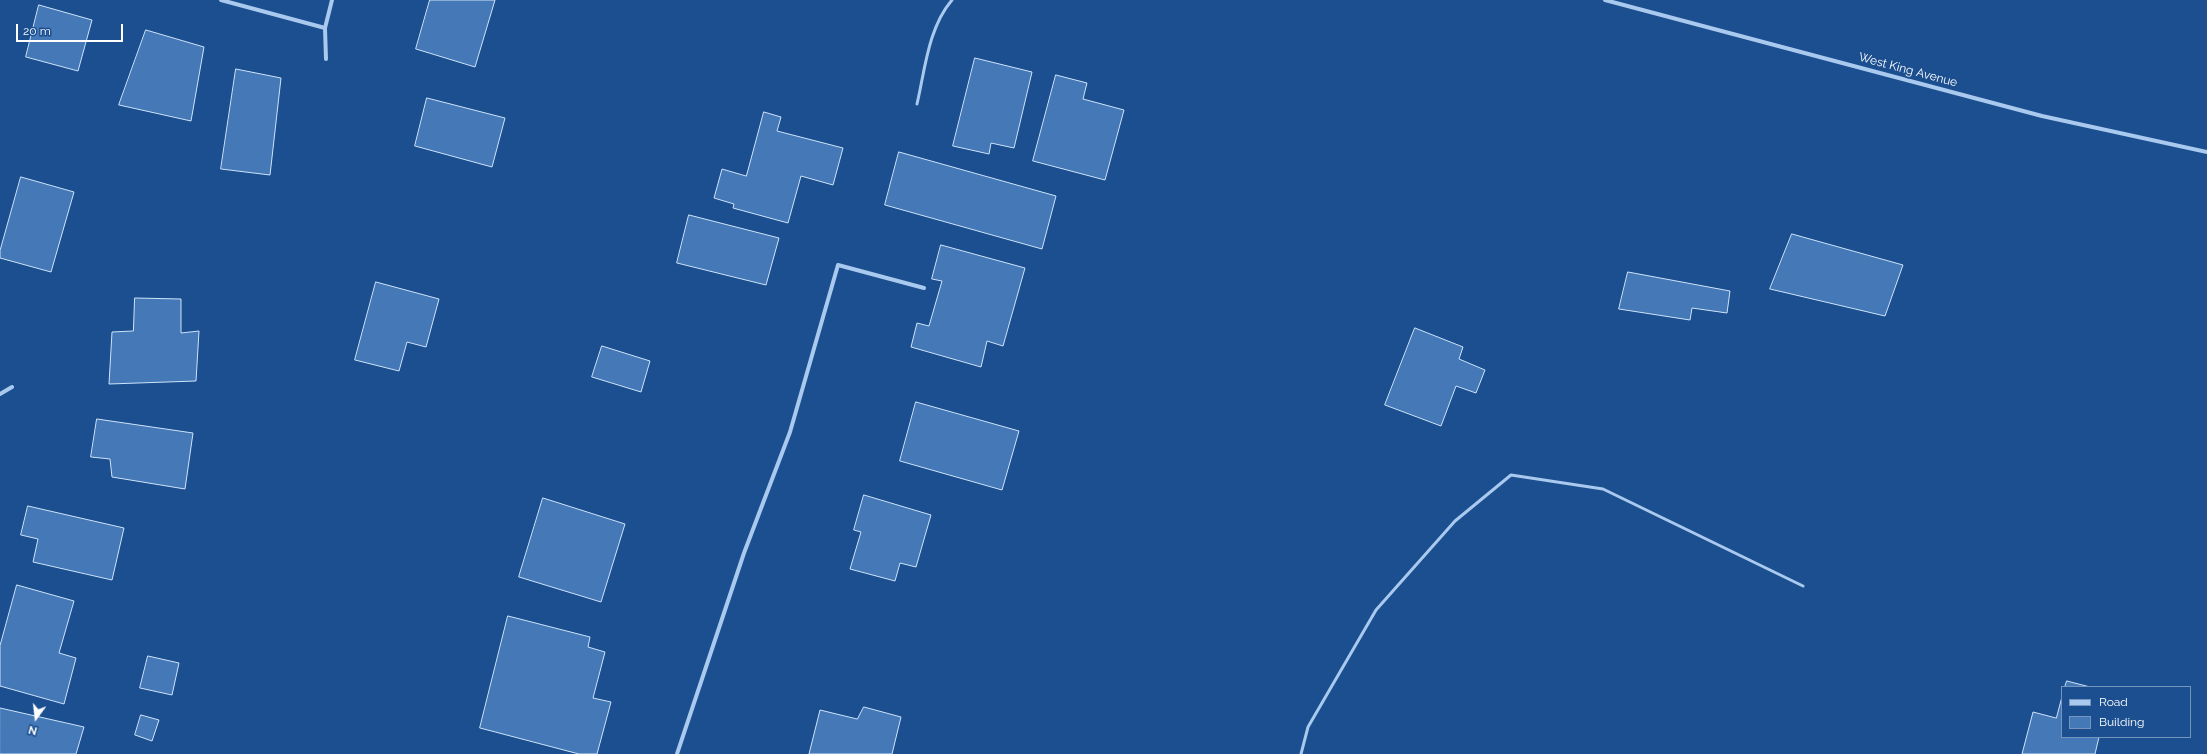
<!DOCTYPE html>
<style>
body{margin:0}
#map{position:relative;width:2207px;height:754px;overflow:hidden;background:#1b4f8f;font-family:Raleway,sans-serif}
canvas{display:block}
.legend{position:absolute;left:2061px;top:686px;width:130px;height:52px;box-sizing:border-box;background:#1b4f8f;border:1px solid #7695bc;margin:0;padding:5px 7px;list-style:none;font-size:12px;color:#fff}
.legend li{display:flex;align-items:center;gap:8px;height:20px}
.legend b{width:20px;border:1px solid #7695bc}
.north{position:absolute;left:16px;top:698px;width:40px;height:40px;-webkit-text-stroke:3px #1b4f8f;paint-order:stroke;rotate:195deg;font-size:11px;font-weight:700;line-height:16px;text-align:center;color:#fff}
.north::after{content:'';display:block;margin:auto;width:14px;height:18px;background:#fff;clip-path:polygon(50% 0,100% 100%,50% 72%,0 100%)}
.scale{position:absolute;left:16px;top:24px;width:107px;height:18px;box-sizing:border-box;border:2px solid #fff;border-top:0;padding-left:5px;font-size:12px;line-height:14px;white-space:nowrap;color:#fff;-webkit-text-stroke:3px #1b4f8f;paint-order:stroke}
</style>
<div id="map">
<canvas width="2207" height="754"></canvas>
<ul class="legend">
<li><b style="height:5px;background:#a9c9ee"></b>Road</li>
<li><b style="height:11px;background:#4478b7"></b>Building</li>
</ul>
<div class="north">N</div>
<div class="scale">20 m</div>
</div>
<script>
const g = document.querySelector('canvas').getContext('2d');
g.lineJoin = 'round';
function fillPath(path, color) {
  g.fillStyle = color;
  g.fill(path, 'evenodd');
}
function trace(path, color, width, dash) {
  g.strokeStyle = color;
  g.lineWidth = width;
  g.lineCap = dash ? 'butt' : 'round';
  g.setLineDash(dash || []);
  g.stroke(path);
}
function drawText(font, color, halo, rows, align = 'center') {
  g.font = font + ' Raleway,sans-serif';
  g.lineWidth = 4;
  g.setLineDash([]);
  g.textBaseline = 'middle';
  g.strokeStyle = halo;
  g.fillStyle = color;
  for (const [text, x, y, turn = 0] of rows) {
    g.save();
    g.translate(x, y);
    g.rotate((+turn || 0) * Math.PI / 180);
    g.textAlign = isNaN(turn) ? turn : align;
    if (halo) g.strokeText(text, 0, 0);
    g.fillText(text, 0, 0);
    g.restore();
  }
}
const building = new Path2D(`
 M 430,0 L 495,0 L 475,67 L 416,49 Z
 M 39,5 L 92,20 L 78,71 L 26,57 Z
 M 146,30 L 204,47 L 191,121 L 119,105 Z
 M 975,58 L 1032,72 L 1014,148 L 991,143 L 989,154 L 953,146 Z
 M 236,69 L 281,78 L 270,175 L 221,169 Z
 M 1056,75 L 1087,83 L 1083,99 L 1124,110 L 1105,180 L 1033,161 Z
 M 427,98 L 505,118 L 492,167 L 415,146 Z
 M 764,112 L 781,117 L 777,131 L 843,148 L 833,185 L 801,176 L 788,223 L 733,208 L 734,204 L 714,198 L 722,169 L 746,176 Z
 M 899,152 L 1056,196 L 1042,249 L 885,205 Z
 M 21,177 L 74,192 L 51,272 L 0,258 L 0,251 Z
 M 689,215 L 779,238 L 766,285 L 677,263 Z
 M 1792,234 L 1903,265 L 1885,316 L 1770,289 Z
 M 941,245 L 1025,268 L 1003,346 L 987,341 L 981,367 L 911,347 L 917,323 L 929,326 L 942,281 L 932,279 Z
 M 1628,272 L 1730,291 L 1727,313 L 1692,308 L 1690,320 L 1619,309 Z
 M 376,282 L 439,299 L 426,347 L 407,342 L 399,371 L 355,360 Z
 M 135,298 L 181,299 L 181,333 L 199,331 L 196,381 L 109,384 L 112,332 L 133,331 Z
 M 1415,328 L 1463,347 L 1459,359 L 1485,370 L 1476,393 L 1456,386 L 1441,426 L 1385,405 Z
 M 602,346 L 650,361 L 641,392 L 592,377 Z
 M 916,402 L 1019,431 L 1002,490 L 900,461 Z
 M 97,419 L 193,433 L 185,489 L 112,477 L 110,459 L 91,457 Z
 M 864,495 L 931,515 L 916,567 L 900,563 L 895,581 L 850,569 L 861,532 L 854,530 Z
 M 543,498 L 625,524 L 601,602 L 519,577 Z
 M 28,506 L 124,528 L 112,580 L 33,562 L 38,539 L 21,535 Z
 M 17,585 L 74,601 L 59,653 L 76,658 L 64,704 L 0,686 L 0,646 Z
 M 508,616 L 590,637 L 588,647 L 605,652 L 593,698 L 611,702 L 597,754 L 579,754 L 480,728 Z
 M 148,656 L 179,663 L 172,695 L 140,688 Z
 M 2067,681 L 2090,687 L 2065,687 Z
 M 2062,697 L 2062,737 L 2099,737 L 2095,754 L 2022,754 L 2033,712 L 2056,718 Z
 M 864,707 L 901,717 L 892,754 L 809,754 L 820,710 L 857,719 Z
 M 0,708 L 84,727 L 76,754 L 0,754 Z
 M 141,715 L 159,720 L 152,741 L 135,735 Z`);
fillPath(building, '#4478b7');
trace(building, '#cfe3fa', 1);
trace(new Path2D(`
 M 917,104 C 925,70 928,28 952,0
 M 1301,754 L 1308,727 L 1376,610 L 1455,521 L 1511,475 L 1603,489 L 1803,586`), '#a9c9ee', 3);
trace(new Path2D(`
 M 221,0 L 325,28
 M 1605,0 L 2042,116 L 2207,152
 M 326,59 L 325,28 L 332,0
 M 0,394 L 12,387
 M 677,754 L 744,553 L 790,432 L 838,265 L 924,288`), '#a9c9ee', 4);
drawText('12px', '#fff', '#1b4f8f', [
 ["West King Avenue",1908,70,15]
]);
</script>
